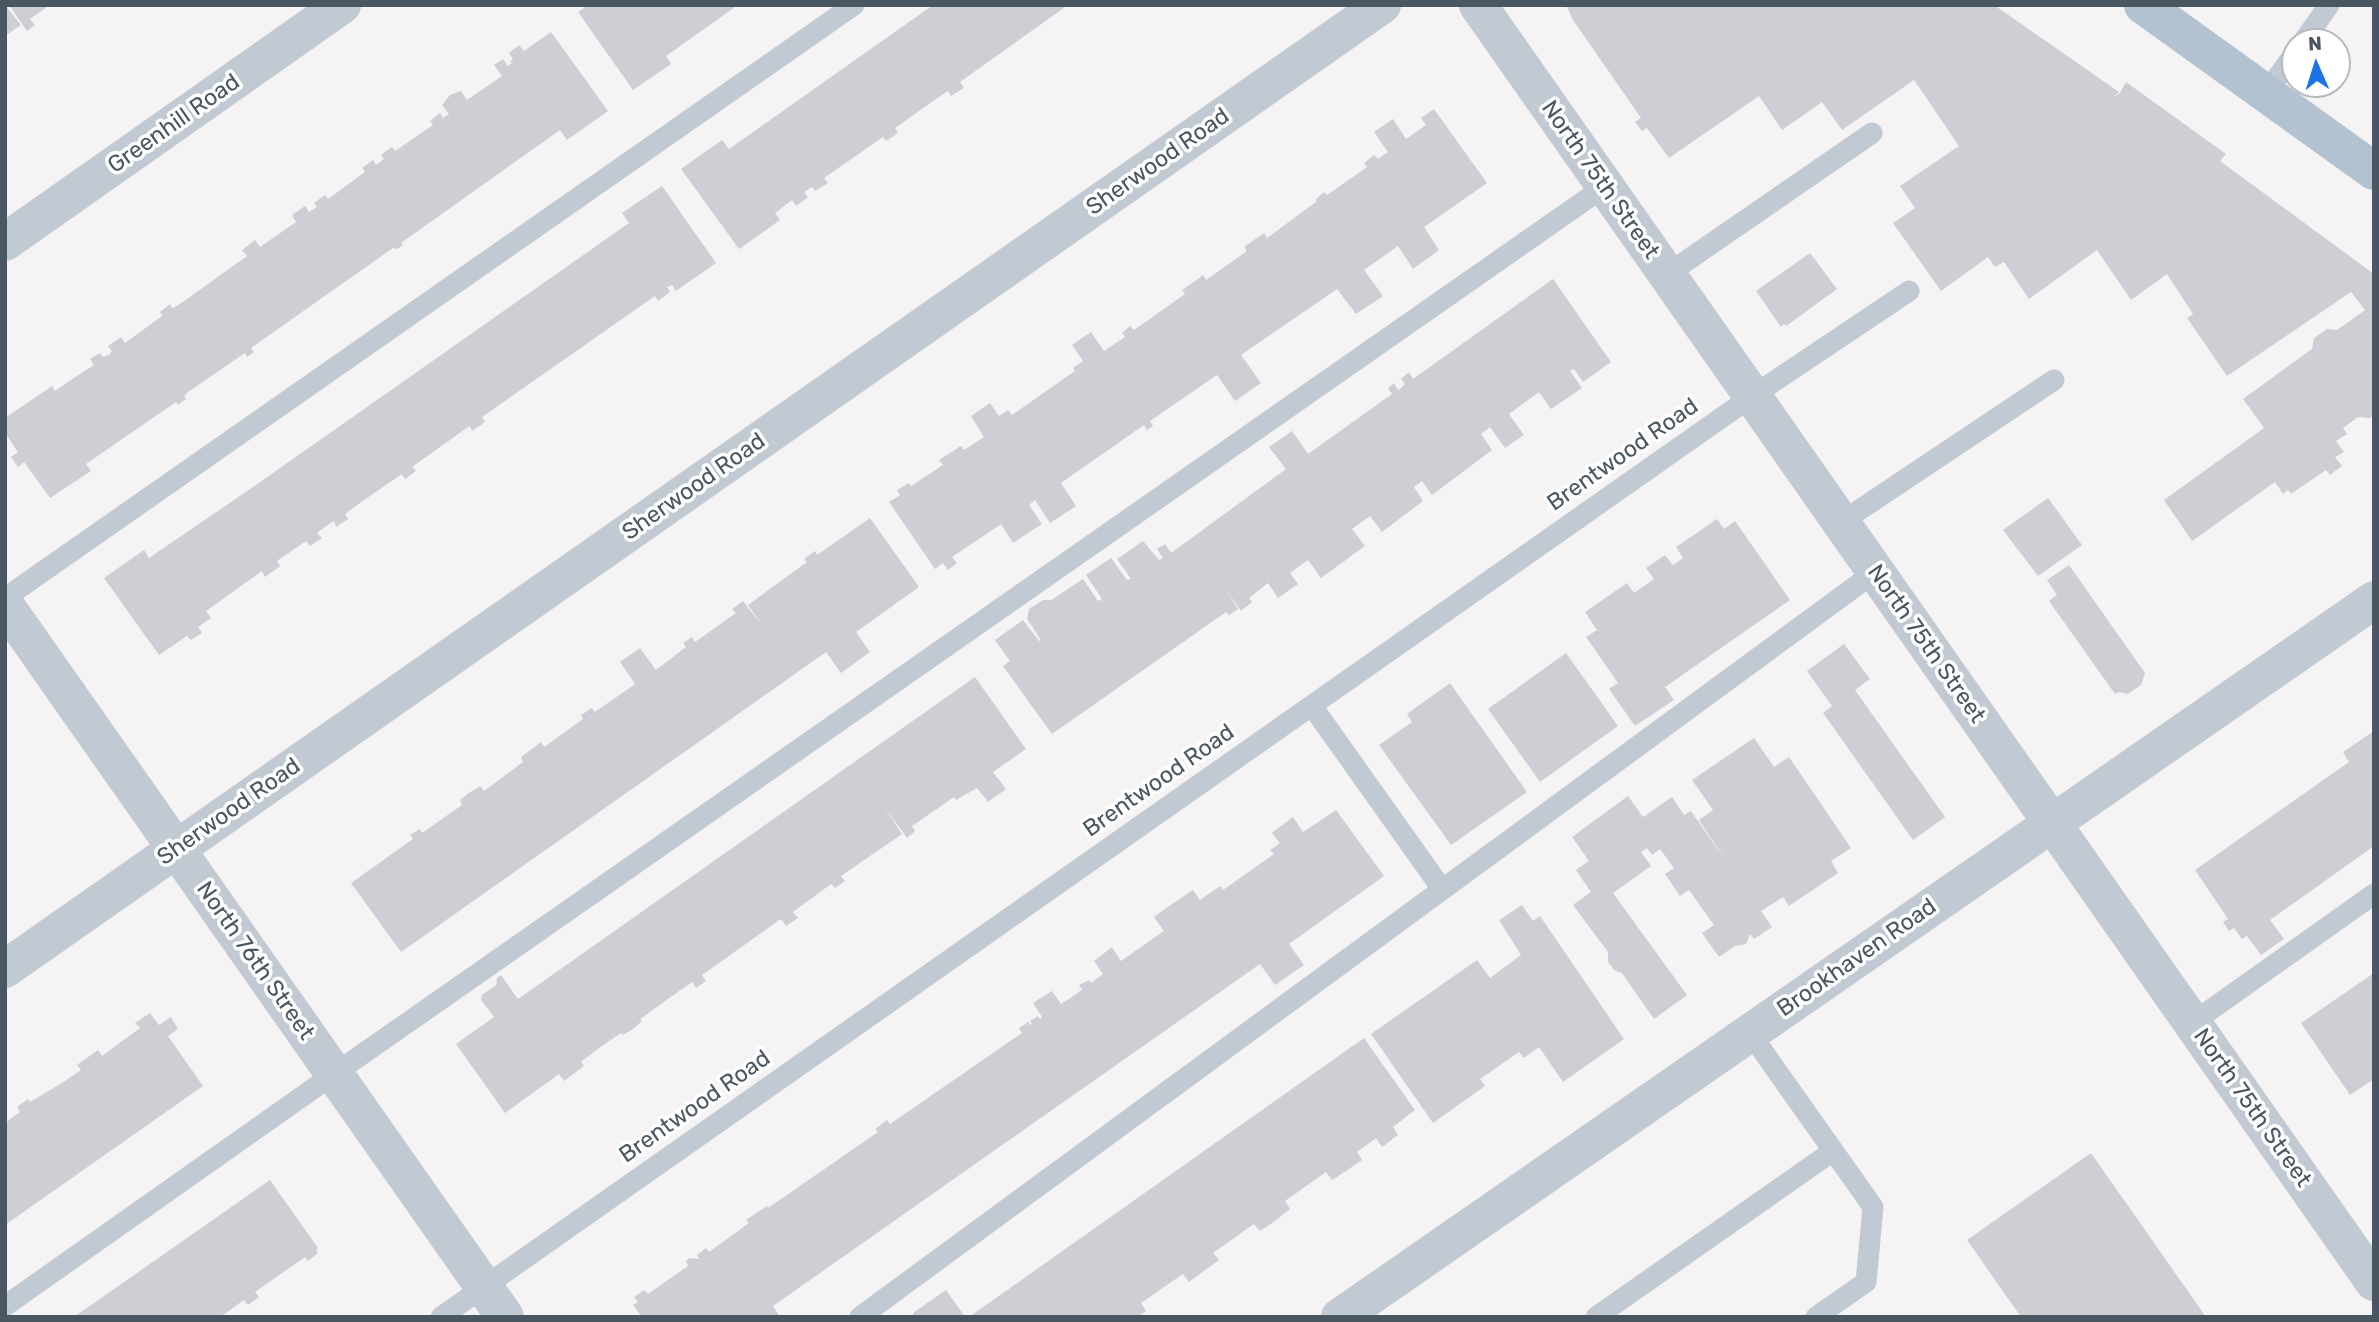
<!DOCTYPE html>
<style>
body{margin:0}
#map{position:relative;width:2379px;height:1322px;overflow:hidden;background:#f5f3f3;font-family:Rubik,sans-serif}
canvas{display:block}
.frame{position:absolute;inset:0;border:7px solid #4a5661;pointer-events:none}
.north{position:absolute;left:2281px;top:28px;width:70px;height:70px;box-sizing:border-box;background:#fff;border:2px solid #b7bbc0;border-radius:50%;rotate:357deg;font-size:19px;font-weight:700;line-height:28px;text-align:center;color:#4a5661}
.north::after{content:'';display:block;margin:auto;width:24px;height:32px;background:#1a73e8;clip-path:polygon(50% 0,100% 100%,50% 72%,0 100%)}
</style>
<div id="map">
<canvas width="2379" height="1322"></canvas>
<div class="frame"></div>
<div class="north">N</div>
</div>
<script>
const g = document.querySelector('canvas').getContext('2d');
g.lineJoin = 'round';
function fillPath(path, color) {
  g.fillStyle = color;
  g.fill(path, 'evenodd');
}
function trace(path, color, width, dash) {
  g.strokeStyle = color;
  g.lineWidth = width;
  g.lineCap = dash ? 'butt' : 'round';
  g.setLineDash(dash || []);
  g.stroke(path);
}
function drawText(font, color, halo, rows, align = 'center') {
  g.font = font + ' Rubik,sans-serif';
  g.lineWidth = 7;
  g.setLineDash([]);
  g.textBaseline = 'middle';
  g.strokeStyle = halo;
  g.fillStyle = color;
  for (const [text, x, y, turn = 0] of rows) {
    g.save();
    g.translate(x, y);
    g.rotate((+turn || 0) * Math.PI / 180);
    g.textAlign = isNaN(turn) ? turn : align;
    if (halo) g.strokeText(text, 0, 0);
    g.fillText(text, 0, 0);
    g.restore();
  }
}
fillPath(new Path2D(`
 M 5,5 L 21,25 L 5,36 Z
 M 9,5 L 50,5 L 30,19 L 35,25 L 27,31 Z
 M 588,5 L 738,5 L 666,56 L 671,64 L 633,90 L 578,12 Z
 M 933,5 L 1068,5 L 960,82 L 964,88 L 951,96 L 948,91 L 946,92 L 895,128 L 898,133 L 886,141 L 883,137 L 824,178 L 828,183 L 815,191 L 812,187 L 804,192 L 808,197 L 796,206 L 792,200 L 775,213 L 780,220 L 739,249 L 681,169 L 722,140 L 729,149 Z
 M 1566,5 L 1994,5 L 2119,92 L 2112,98 L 2120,93 L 2126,82 L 2226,154 L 2220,161 L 2374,274 L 2374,415 L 2370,418 L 2358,417 L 2343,428 L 2347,434 L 2336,441 L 2344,452 L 2335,457 L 2342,466 L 2330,475 L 2326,470 L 2291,494 L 2288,490 L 2283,494 L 2275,482 L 2192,541 L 2164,500 L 2264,428 L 2243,399 L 2312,349 L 2314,338 L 2327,329 L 2337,330 L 2365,310 L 2351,292 L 2227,376 L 2187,318 L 2193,314 L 2167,274 L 2131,300 L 2097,250 L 2029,299 L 2004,262 L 1995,267 L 1988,257 L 1941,291 L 1893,223 L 1915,208 L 1900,186 L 1959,146 L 1914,80 L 1842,130 L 1822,102 L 1782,130 L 1759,96 L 1669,158 L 1647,128 L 1642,131 L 1635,122 L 1641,118 L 1573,20 Z
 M 551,32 L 608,111 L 567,140 L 560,130 L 401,243 L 403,245 L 397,249 L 393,248 L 251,348 L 254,352 L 247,357 L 245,353 L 188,392 L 184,396 L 186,399 L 178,405 L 176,402 L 86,464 L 91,471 L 50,498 L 24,462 L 18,467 L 11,457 L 18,452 L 5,433 L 5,418 L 52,386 L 55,391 L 74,378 L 94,365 L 90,359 L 100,353 L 103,357 L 109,355 L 112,351 L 108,346 L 121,337 L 125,343 L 162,316 L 160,312 L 170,304 L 172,308 L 177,306 L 247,256 L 242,250 L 255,240 L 260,247 L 296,222 L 292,215 L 305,206 L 309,212 L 317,207 L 314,203 L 325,195 L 328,199 L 365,172 L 362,168 L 373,160 L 376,165 L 384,159 L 381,155 L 392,147 L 395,151 L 433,125 L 430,121 L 440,113 L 443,118 L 449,114 L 442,105 L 450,95 L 461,91 L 467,100 L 502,76 L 494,65 L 503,59 L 508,66 L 512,63 L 510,61 L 513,59 L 509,53 L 519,45 L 524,51 Z
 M 1434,109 L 1487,183 L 1424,227 L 1439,250 L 1413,269 L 1398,246 L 1364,270 L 1383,296 L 1356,314 L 1337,289 L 1241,355 L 1261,383 L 1235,401 L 1217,375 L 1150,421 L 1153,426 L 1147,430 L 1144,425 L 1061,483 L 1076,506 L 1050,523 L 1035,500 L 1029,505 L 1042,524 L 1013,543 L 1001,524 L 952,557 L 957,563 L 948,570 L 943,563 L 935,569 L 889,502 L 900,495 L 897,490 L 909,483 L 911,486 L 943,465 L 939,460 L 961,446 L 964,450 L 984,437 L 971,416 L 990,403 L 999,416 L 1008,410 L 1012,415 L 1075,371 L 1073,368 L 1083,361 L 1072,345 L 1091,332 L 1104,351 L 1125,337 L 1122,333 L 1130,326 L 1134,330 L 1185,294 L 1182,290 L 1191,284 L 1203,275 L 1206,280 L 1247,251 L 1244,247 L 1264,233 L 1267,238 L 1316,202 L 1316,199 L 1324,192 L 1327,195 L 1367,167 L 1364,163 L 1374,155 L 1378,159 L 1388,152 L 1374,132 L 1393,119 L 1406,139 L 1426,125 L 1421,118 Z
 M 662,186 L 716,263 L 676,291 L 672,285 L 667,287 L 670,292 L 658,301 L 655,296 L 482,417 L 485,422 L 472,431 L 470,426 L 468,427 L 412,467 L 416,471 L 405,479 L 402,474 L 364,500 L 345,514 L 348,519 L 336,527 L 334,521 L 329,524 L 317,533 L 322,538 L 310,546 L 306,541 L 277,561 L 280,566 L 265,577 L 262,571 L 206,611 L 211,618 L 198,627 L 202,633 L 191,640 L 187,636 L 159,655 L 104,578 L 144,550 L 149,558 L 253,487 L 629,223 L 622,213 Z
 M 1810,253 L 1837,289 L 1786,326 L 1784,324 L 1781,327 L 1756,291 Z
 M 1553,279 L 1611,362 L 1583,382 L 1574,369 L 1570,371 L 1582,388 L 1551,409 L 1539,392 L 1509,414 L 1524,435 L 1505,448 L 1490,427 L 1481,434 L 1492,450 L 1432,495 L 1422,481 L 1414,487 L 1423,501 L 1382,532 L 1370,516 L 1352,529 L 1365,546 L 1321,578 L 1308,560 L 1290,573 L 1298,584 L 1278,598 L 1268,583 L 1249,598 L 1252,602 L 1241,611 L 1226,590 L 1238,609 L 1229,615 L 1226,612 L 1052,734 L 1003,666 L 1010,661 L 995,640 L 1023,620 L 1039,641 L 1041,640 L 1027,619 L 1029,609 L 1043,600 L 1051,600 L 1083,579 L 1098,601 L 1102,599 L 1086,575 L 1111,558 L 1127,580 L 1131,579 L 1117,559 L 1143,541 L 1159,560 L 1163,558 L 1157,549 L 1165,544 L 1171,553 L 1286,469 L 1269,447 L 1292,431 L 1308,454 L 1392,394 L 1388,388 L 1394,383 L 1398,390 L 1401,388 L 1405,384 L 1401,379 L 1409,372 L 1413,379 Z
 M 2048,498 L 2082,545 L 2038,576 L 2003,530 Z
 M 870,518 L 919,587 L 856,632 L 870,652 L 841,673 L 826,652 L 401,952 L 351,883 L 413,839 L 410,835 L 420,829 L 422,833 L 462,805 L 460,800 L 469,793 L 480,786 L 484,791 L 523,762 L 521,757 L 541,742 L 544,747 L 583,719 L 581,715 L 592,708 L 595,712 L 635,684 L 620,662 L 640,648 L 656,670 L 686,647 L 683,643 L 692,637 L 695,642 L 736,613 L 732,609 L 743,601 L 764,628 L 748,605 L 807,562 L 804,559 L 815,551 L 817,555 Z
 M 1717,519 L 1724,529 L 1735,521 L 1790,600 L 1665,687 L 1674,700 L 1635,726 L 1609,689 L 1618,683 L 1586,637 L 1597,630 L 1585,612 L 1627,583 L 1634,593 L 1654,579 L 1646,568 L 1665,555 L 1673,565 L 1683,558 L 1676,547 Z
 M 2069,565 L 2145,673 L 2141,685 L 2128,694 L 2119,692 L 2115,694 L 2049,601 L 2057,595 L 2047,580 Z
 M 1844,644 L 1870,679 L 1855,690 L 1945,817 L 1913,840 L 1823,713 L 1832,706 L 1807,671 Z
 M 1566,653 L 1618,726 L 1540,782 L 1488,709 Z
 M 975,677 L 1026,749 L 993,772 L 1006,789 L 988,802 L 977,788 L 956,800 L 954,797 L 912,826 L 915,831 L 907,838 L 884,806 L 902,834 L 841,876 L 845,881 L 835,888 L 831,884 L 793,912 L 798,918 L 786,926 L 781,919 L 702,975 L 706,981 L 696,988 L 692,982 L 640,1019 L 642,1021 L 633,1029 L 623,1035 L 621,1033 L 599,1048 L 581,1062 L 584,1066 L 564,1081 L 559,1074 L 505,1113 L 456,1044 L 494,1017 L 481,1000 L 482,995 L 496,985 L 497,978 L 501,975 L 518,999 Z
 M 1450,683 L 1527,792 L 1451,845 L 1379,745 L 1412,722 L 1407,714 Z
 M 2374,731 L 2374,846 L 2270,920 L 2284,939 L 2261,955 L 2247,936 L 2242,939 L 2234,928 L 2229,931 L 2223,922 L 2228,919 L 2195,870 L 2349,762 L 2343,752 Z
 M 1754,738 L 1774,767 L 1789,757 L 1851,848 L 1831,861 L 1838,873 L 1789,906 L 1783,897 L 1761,911 L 1772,927 L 1754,939 L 1750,934 L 1746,944 L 1735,946 L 1719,957 L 1702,933 L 1714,925 L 1689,890 L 1680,896 L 1665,874 L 1674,868 L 1660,849 L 1652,855 L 1647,848 L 1641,852 L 1651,866 L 1613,893 L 1687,995 L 1654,1019 L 1622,973 L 1614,970 L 1608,962 L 1608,952 L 1573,905 L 1591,892 L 1576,870 L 1589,861 L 1572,837 L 1628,796 L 1643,817 L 1672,797 L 1684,815 L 1691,811 L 1728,864 L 1699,820 L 1713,810 L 1692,780 Z
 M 1336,810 L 1384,876 L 1289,944 L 1304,965 L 1275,985 L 1260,964 L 773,1306 L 780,1317 L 642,1317 L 633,1305 L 638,1302 L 634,1297 L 644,1290 L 648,1294 L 665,1282 L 688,1266 L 686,1261 L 689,1258 L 699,1259 L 697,1255 L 706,1248 L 709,1252 L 749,1223 L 746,1220 L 767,1206 L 768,1208 L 878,1132 L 875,1129 L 887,1120 L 890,1124 L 1022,1033 L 1019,1028 L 1028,1022 L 1030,1025 L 1032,1024 L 1030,1021 L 1038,1016 L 1040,1019 L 1042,1017 L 1033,1003 L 1052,991 L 1061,1004 L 1082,990 L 1079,985 L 1089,980 L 1091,983 L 1103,974 L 1094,961 L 1112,947 L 1121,961 L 1164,931 L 1154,917 L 1172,904 L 1193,890 L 1200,900 L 1220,886 L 1223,890 L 1274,854 L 1270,850 L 1280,843 L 1272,833 L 1293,817 L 1303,832 Z
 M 1522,905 L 1533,921 L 1540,916 L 1624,1039 L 1563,1082 L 1539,1047 L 1524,1058 L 1519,1052 L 1480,1079 L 1485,1086 L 1433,1123 L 1371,1034 L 1477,960 L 1490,978 L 1521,955 L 1499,920 Z
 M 2374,973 L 2374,1079 L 2350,1095 L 2301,1023 Z
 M 150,1013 L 159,1025 L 171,1017 L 178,1029 L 168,1036 L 203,1086 L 5,1225 L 5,1123 L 20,1112 L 17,1107 L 28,1099 L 30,1102 L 62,1083 L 81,1070 L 77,1065 L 98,1050 L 102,1056 L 140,1028 L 135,1023 Z
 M 1364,1038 L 1415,1110 L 1393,1127 L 1398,1135 L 1382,1147 L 1376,1138 L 1357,1152 L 1362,1160 L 1346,1171 L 1332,1180 L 1326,1172 L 1285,1201 L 1290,1209 L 1275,1221 L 1260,1231 L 1254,1224 L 1213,1253 L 1219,1260 L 1189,1282 L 1183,1274 L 1141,1303 L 1146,1311 L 1138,1317 L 969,1317 Z
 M 2091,1153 L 2206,1317 L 2021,1317 L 1967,1240 Z
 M 270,1180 L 318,1248 L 316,1249 L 318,1253 L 308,1261 L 305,1257 L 255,1292 L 259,1297 L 248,1305 L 244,1300 L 220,1317 L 74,1317 Z
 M 946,1290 L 965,1317 L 915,1317 L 913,1313 Z`), '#cdcfd5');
trace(new Path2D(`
 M 2303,42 L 2329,5
 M 2266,93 L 2295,53
 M 1666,275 L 1872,133
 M 1840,523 L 2054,380
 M 5,598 L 854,5
 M 1312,706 L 1442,889
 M 2192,1023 L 2374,894
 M 1750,1033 L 1873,1207 L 1866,1282 L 1816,1317
 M 5,1306 L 334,1074 L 1604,187
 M 441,1317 L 1751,397 L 1909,291
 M 860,1317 L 1875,572
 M 1596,1317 L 1833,1151`), '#c1cad2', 21);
trace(new Path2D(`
 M 1478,5 L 2374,1282
 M 5,242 L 342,5
 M 5,605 L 505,1317
 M 5,969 L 1382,5
 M 1340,1317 L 2374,600`), '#c1cad2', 38);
trace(new Path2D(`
 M 2143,5 L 2374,171`), '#b3c2d1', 38);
drawText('23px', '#4a5661', '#fff', [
 ["Greenhill Road",174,124,-35],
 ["Sherwood Road",1158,162,-35],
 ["North 75th Street",1600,180,55],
 ["Brentwood Road",1623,455,-35],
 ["Sherwood Road",694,487,-35],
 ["North 75th Street",1926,644,55],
 ["Brentwood Road",1159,781,-35],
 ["Sherwood Road",229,812,-35],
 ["Brookhaven Road",1857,958,-35],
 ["North 76th Street",255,961,55],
 ["Brentwood Road",695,1107,-35],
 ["North 75th Street",2252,1108,55]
]);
</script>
